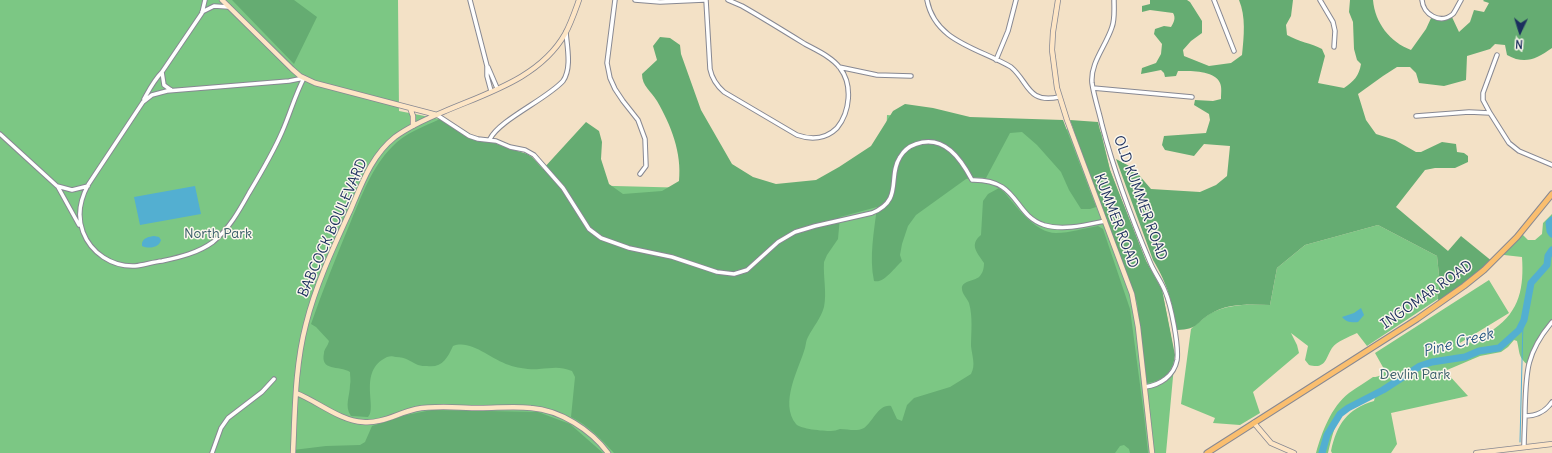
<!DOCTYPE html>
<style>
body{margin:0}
#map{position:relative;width:1552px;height:453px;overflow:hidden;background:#f3e1c6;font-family:Delius,sans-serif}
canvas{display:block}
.north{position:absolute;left:1500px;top:12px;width:40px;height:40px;-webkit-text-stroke:3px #fbf7ec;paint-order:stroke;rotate:184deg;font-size:11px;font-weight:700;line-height:16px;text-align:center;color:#1b2f5e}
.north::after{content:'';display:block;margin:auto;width:14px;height:18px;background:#1b2f5e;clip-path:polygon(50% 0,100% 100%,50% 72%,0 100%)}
</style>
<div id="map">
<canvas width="1552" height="453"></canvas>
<div class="north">N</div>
</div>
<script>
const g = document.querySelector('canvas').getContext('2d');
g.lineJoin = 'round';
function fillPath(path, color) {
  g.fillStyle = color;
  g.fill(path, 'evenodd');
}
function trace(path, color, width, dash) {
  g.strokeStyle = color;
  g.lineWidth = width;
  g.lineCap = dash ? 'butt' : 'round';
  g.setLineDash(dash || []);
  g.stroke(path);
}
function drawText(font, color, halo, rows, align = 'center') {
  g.font = font + ' Delius,sans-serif';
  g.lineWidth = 3;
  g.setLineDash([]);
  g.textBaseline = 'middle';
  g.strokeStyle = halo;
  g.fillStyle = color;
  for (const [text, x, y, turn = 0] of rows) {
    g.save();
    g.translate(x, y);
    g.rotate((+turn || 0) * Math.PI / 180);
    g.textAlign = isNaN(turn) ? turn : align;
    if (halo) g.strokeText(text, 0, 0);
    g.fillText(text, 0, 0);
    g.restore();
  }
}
fillPath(new Path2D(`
 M 0,0 L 398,0 L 399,111 L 440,119 L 471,139 L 492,142 L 507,148 L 527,154 L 533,158 L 538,184 L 884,193 L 887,115 L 1101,132 L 1110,170 L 1117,188 L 1146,261 L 1162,290 L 1173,347 L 1174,366 L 1166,453 L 0,453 Z
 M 1552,214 L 1552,322 L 1541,335 L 1528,365 C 1518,357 1520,353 1517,341 L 1514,340 L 1508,347 L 1501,352 L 1480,356 L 1447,370 L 1447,373 L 1468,396 L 1391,413 L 1397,444 L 1391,453 L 1332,453 L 1331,451 C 1337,424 1347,409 1374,401 L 1375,397 C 1339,405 1336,420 1328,453 L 1316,453 C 1322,432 1331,407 1349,393 C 1357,387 1366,382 1373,377 C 1380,377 1382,375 1384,369 L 1375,353 L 1489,280 L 1509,313 L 1455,346 C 1462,347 1469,343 1476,340 C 1483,338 1488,333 1494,329 C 1520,311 1524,287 1522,257 L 1504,255 L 1502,253 L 1521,233 L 1528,240 L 1535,240 L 1542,234 L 1543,223 Z
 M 1378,225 L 1437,256 L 1440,285 L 1437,293 L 1438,299 L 1367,346 L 1357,333 C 1349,337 1337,341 1332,348 C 1326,357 1326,370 1309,365 L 1305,360 L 1308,346 L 1291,333 L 1297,345 L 1299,353 L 1253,392 L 1260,413 L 1240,425 L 1213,423 L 1215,418 L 1181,404 L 1191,329 C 1197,324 1204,317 1211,313 C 1229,304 1251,304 1270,305 L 1277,268 L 1305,245 Z`), '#7cc784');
fillPath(new Path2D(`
 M 232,0 L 294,0 L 317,17 L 294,64 Z
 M 1150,0 L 1187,0 L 1190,2 L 1202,21 L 1202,33 L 1191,41 L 1183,50 L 1184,56 L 1209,66 L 1231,63 L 1242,55 C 1244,36 1246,17 1239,0 L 1293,0 L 1291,16 L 1286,25 L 1287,35 C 1299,42 1311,43 1322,49 L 1325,56 L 1318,83 L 1344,88 C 1354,81 1359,76 1361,64 L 1357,60 L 1354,49 L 1353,22 L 1349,12 L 1350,0 L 1373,0 C 1375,23 1390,42 1411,50 L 1426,29 L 1432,16 L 1439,18 L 1451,15 L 1459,32 L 1470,22 L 1474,10 L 1484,12 L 1489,3 L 1483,1 L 1484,0 L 1552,0 L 1552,48 C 1536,59 1525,65 1507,55 L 1505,45 L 1495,44 L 1490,49 L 1467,56 L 1466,80 L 1444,86 L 1419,83 L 1416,73 L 1410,67 L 1397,67 L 1383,76 L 1358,94 L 1366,120 L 1376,134 L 1395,140 L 1416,152 L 1421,152 L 1442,142 L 1456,144 L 1457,152 L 1464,153 L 1468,156 L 1468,162 L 1455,168 L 1435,168 L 1425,170 L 1396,207 L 1448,251 L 1461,236 L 1493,262 L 1439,304 L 1437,293 L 1440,285 L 1437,256 L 1378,225 L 1305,245 L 1277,268 L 1270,305 C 1251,304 1227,303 1210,314 C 1194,324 1199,329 1177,330 C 1172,302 1168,285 1153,260 L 1116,159 L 1133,168 L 1151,189 L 1200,192 L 1216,185 L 1227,176 L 1230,146 L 1204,144 L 1194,156 L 1165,150 L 1162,145 L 1164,136 L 1206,133 L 1210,120 L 1209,114 L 1194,105 L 1195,100 L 1213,101 L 1221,99 C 1221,94 1222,87 1220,83 C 1215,70 1189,71 1178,71 L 1176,76 L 1165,77 L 1164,73 L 1161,70 L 1141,74 L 1142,68 L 1156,63 L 1161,54 L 1162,44 L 1154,34 L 1155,29 L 1164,26 L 1171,27 C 1174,22 1176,18 1173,13 L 1150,10 L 1142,12 L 1142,6 L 1150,4 Z
 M 660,37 L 670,38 L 680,45 L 681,54 L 701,110 L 732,164 L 753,177 L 776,184 L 816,180 L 839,167 L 871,146 L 893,111 L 905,104 L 933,108 L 970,117 L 1063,120 L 1096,207 L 1090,209 L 1081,209 L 1069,190 L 1061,172 L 1037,145 L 1022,132 L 1010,133 L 986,178 L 975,177 L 966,179 L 916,215 L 908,226 L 902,244 L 900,255 L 902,261 C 895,267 884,284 874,281 C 869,257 874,232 877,207 L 840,217 L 838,239 L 827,255 L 824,262 C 823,276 827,293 824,307 C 821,318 813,327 808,337 C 806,340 806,344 805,348 C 799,369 779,403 796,424 C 800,429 823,431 831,431 C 834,431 837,430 840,429 C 848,429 856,432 864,428 C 873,422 878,404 891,406 L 897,419 L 902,421 L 907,405 L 914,398 L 950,387 L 971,374 C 976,365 972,356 971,346 C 971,332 973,317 969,303 C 967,298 962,294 962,289 C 961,281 974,281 979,277 C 983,273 984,268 984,263 C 977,252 969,245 981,235 L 983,201 L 988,194 L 999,188 L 1004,192 C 1016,206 1035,233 1056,233 C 1070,233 1085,228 1098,226 L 1103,229 L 1130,309 L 1144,415 L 1148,453 L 1130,453 L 1129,449 L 1124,445 L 1120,446 L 1115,453 L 614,453 C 600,438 589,426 571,417 L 575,377 L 572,371 C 559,366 553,368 539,369 C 531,370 517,368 509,365 C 490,359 471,339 453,346 C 447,359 442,368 427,366 C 424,366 421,366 418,365 C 409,361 406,357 396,357 C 392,356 390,356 387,357 C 357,371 378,408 368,417 L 351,416 C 344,406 350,396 350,385 C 351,381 350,376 350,372 C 339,365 320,372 324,353 C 324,349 328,346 329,341 L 316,327 L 311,324 C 323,289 337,255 351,221 C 362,195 372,167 392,147 C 405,133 423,127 440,119 L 471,139 L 492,142 L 507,148 L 527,154 L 533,158 L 543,169 L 586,122 L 599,131 L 602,142 L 601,159 L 609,184 L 623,194 L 662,191 L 679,181 C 682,153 671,125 657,101 C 651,91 642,86 642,74 L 657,60 L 653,46 Z
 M 1070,120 L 1098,122 L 1110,170 L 1117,188 L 1146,261 L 1162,290 L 1175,355 C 1173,372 1163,381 1147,383 L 1137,302 Z
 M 432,410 L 538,412 L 570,424 L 603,453 L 293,453 L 293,450 L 326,446 L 360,445 L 365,442 L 372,426 L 406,415 Z`), '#65ac72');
fillPath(new Path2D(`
 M 195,186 L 201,214 L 140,225 L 134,197 Z
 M 154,236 L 159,237 L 161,240 C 159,248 149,249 142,246 L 142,243 C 144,237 149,237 154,236 Z
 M 1361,308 L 1364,315 L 1358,322 C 1352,323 1346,322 1342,317 L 1354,313 Z`), '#53afd1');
trace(new Path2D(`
 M 1520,442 L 1523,322`), '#53afd1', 1);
trace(new Path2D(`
 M 1552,220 L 1549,223 L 1550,231 L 1552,234
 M 1322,453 L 1327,435 L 1340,414 L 1348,408 L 1383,390 L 1420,366 L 1432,362 L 1465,357 L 1479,351 L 1499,348 L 1519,330 L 1524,320 L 1531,283 L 1547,265 L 1548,256 L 1552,250`), '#53afd1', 7);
const street = new Path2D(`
 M 470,0 L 487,66 L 487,76 L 491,91
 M 615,0 L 607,63 L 610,78 L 615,89 L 623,101 L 638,120 L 645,139 L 646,166 L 640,174
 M 635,0 L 660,2 L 704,0
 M 706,0 L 710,69 C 712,79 716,85 724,92 L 797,135 C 811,140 826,139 837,128 C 850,112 853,85 840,68 C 832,57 816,50 805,44 C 784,31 763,18 742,6 L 728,0
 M 927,0 C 935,42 979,48 1011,67 C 1029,82 1027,104 1059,97
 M 1114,0 C 1114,9 1115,19 1112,27 C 1106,46 1090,63 1092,83 C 1094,97 1099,111 1102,125 C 1114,171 1131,217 1150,262 C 1154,272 1161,281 1165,291 C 1171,305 1179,345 1177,360 C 1174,376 1160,385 1145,387
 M 1214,0 L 1234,51
 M 1320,0 L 1333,22 L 1335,31 L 1334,47
 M 1422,0 C 1423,14 1440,25 1453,14 C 1456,10 1458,5 1461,0
 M 202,12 L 214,6 L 229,7
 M 996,60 L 1008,31 L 1016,0
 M 488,67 L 497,88
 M 839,67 L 877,75 L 911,76
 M 162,72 L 164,85 L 171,90
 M 304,78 C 295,95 290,114 282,132 C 273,153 261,173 249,193 C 239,211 229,229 213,242 C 198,253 180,257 162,261 C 153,262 144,265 135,266 C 112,267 91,253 83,232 C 77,216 80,200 88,185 L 143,102 L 152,95 L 167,91 L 289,81 Z
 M 1093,88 L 1192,97
 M 144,99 C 149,90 154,80 162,72 L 202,13 L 205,0
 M 1490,113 L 1483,100 L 1483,93 L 1497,55
 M 437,115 L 469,136 L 478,139 L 496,141 L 510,147 L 525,150 L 534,155 L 563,188 L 589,229 L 601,238 L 629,248 L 672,257 L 717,272 L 734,274 L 747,270 L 778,242 L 795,232 L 815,226 L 872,213 C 904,200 887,177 900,157 C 904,150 910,146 916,144 C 944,134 961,159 972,180 C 1020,179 1012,214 1044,225 C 1063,231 1086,225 1105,221
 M 1416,116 L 1469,112 L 1490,113 L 1509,143 L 1519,151 L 1552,165
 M 0,134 L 57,186 L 72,190 L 88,186
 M 490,139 C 499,120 547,99 563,81 C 572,68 567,47 566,32
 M 58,187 L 79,225
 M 1525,416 C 1537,416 1545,412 1552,402
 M 1524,447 C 1524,435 1525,423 1525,410 C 1526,372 1526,353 1552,322
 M 212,453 L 221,428 L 228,418 L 262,392 L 274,379`);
const secondary = new Path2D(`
 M 222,0 L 292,69 L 300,76 L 315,83 L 437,115
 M 1058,0 L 1053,32 L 1052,50 L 1057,88 L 1067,120 L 1132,294 L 1138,327 L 1152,453
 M 410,108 L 413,116 L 413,126
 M 296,393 C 317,401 340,421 363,422 C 381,424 398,413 416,409 C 437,405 458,408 480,408 C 497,408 514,406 531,408 C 560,410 591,430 608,453
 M 1254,423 L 1271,443 L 1294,453
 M 293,453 C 295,410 295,366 306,324 C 316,284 334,246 351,209 C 362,183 372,155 395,137 C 410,126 426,119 443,112 C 487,93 540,78 565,34 C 571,23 575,11 579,0
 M 1476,453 L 1552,444`);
const primary = new Path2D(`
 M 1207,453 L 1417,319 L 1464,286 L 1484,270 L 1517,237 L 1552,194`);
trace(street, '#878892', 5.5);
trace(secondary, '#878892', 6);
trace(primary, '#878892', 7);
trace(street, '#fff', 3.5);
trace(secondary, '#fde5c5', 4.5);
trace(primary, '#fabe6e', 5);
drawText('14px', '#1b2f5e', '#fbf7ec', [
 ["OLD KUMMER ROAD",1140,198,70],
 ["KUMMER ROAD",1116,221,69],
 ["BABCOCK BOULEVARD",333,228,-66],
 ["INGOMAR ROAD",1427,295,-35]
]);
drawText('14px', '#385d69', '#fbf7ec', [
 ["North Park",218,234],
 ["Devlin Park",1415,375]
]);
drawText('italic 15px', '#2f5c86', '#fbf7ec', [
 ["Pine Creek",1458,343,-15]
]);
</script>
